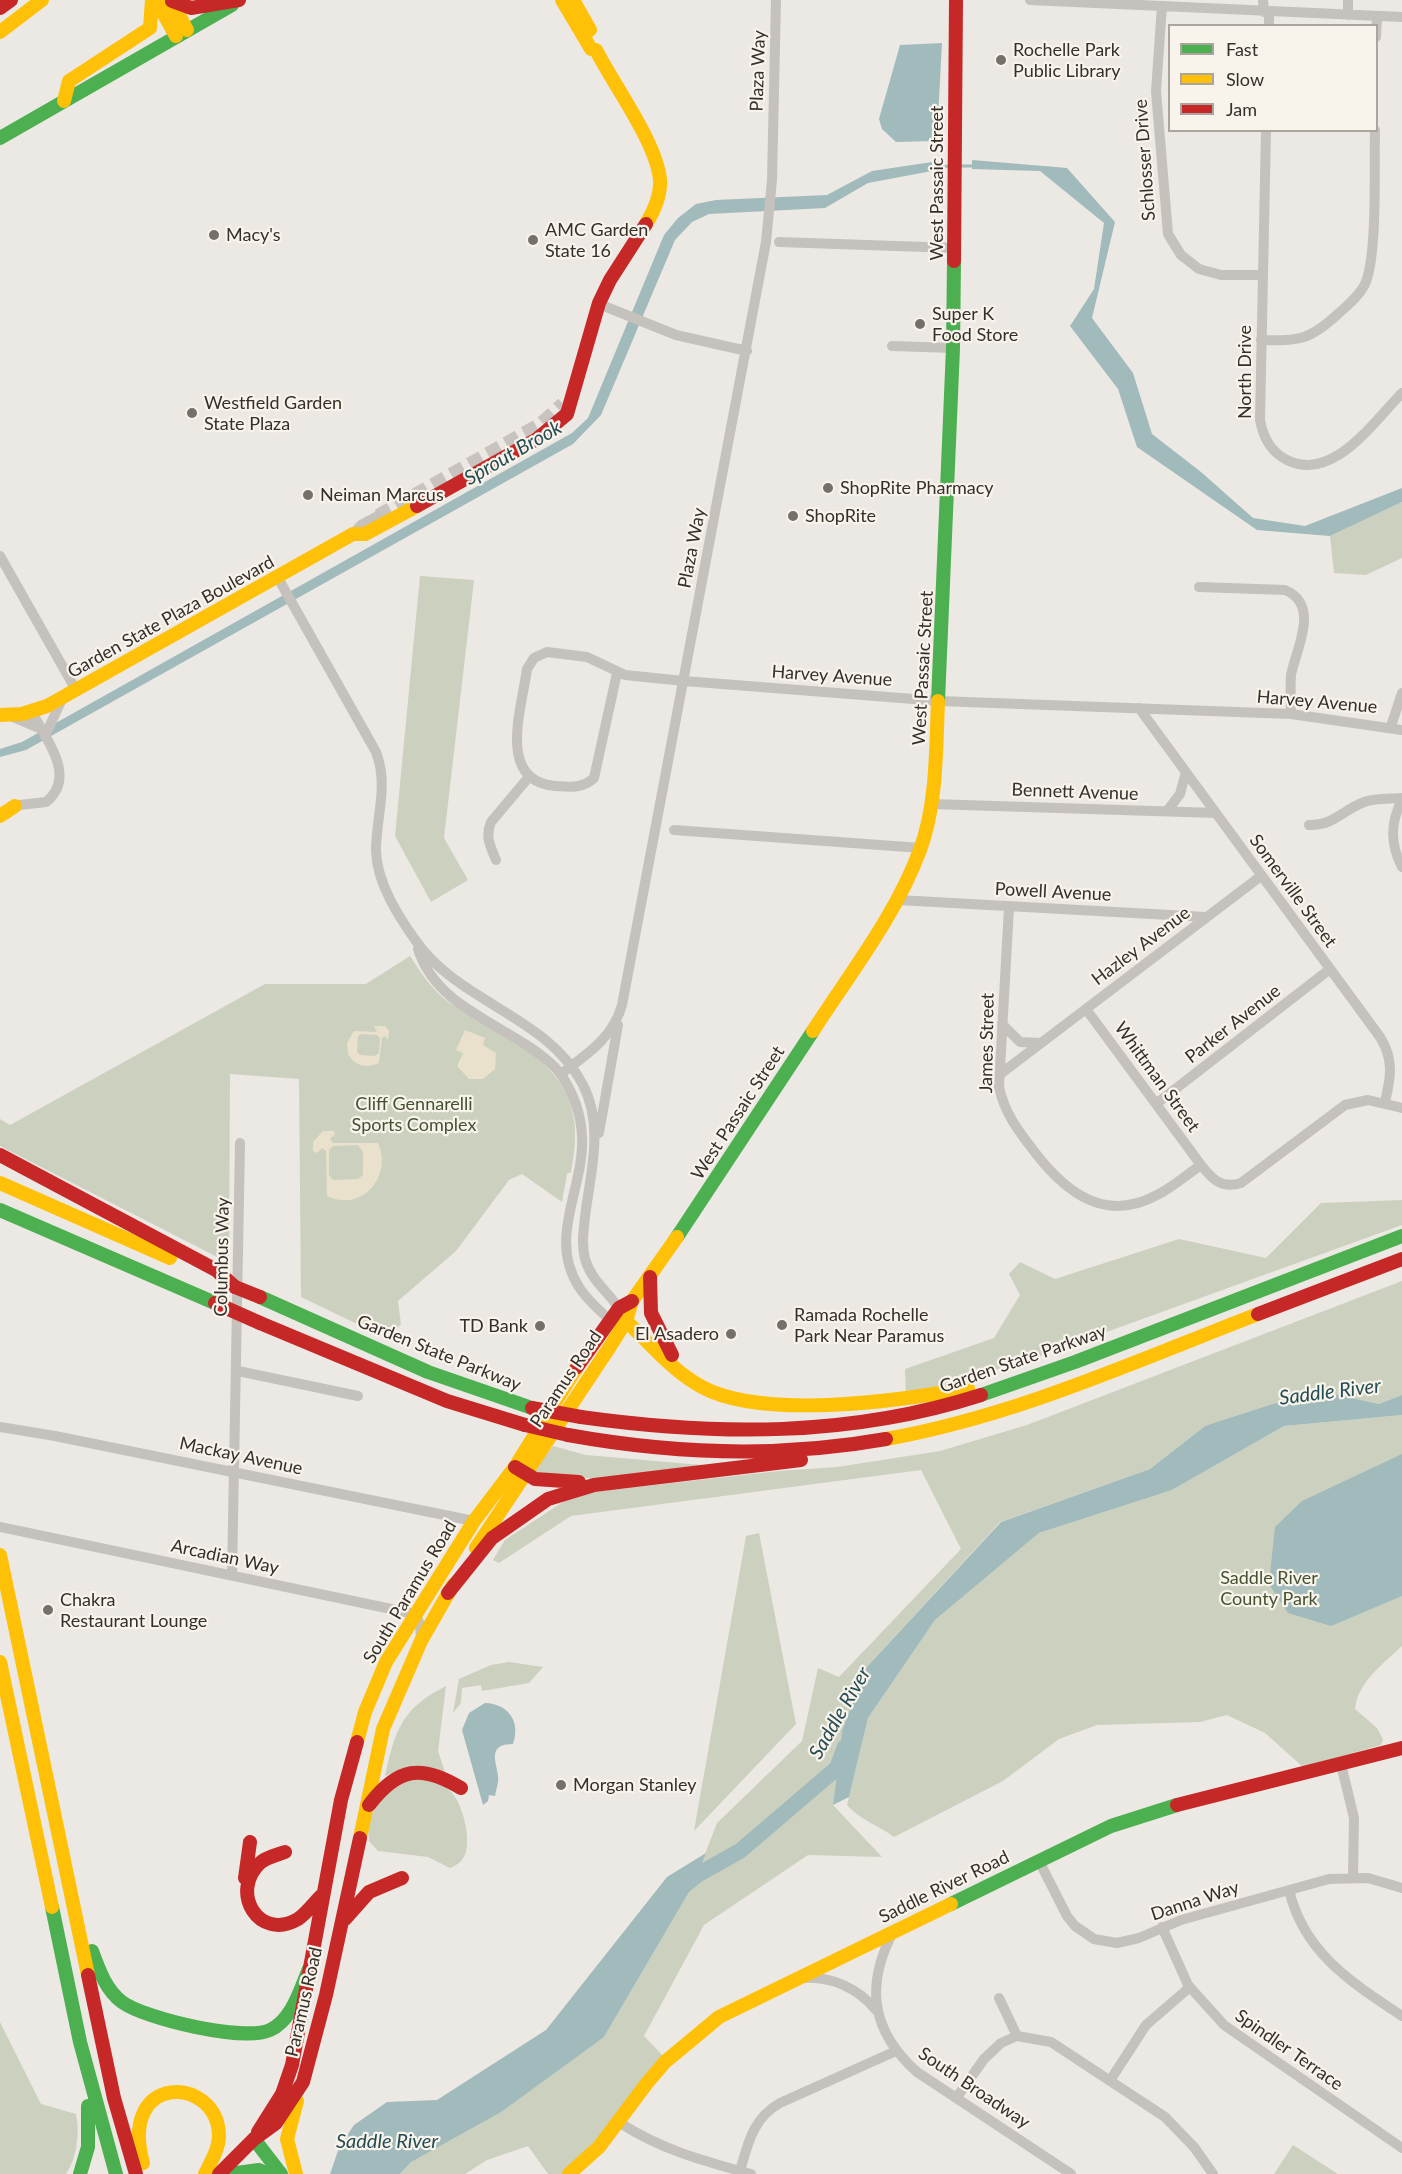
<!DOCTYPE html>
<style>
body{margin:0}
#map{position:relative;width:1402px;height:2174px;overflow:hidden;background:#ece8e3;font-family:Lato,sans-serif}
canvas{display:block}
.legend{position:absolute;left:1168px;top:24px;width:210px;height:108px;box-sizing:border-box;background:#f8f3eb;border:2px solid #aaa59e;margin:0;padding:8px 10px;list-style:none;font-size:18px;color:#362f2a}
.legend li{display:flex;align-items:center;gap:12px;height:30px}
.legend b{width:30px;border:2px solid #aaa59e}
</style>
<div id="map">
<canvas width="1402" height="2174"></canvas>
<ul class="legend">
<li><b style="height:8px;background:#4caf50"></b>Fast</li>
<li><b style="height:8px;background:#ffc107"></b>Slow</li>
<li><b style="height:8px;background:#c62828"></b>Jam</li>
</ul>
</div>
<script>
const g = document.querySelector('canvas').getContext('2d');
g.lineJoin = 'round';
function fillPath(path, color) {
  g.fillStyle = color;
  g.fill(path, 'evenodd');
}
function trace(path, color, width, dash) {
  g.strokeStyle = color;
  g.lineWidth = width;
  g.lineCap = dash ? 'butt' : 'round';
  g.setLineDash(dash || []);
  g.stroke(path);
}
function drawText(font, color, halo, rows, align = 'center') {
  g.font = font + ' Lato,sans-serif';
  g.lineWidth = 4.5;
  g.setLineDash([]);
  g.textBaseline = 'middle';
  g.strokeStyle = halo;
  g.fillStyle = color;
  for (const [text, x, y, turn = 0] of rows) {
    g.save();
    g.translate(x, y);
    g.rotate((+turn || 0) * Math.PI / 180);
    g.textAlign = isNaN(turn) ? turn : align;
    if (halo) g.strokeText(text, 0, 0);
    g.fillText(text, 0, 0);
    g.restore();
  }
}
fillPath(new Path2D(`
 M 1402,502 L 1402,558 L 1366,575 L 1334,573 L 1330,536 Z
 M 420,576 L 474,580 L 444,838 L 468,880 L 431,902 L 395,836 Z
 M 410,956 C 419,970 429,985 441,996 C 451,1005 465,1012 477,1018 C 543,1059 590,1083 571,1172 L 567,1174 L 562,1202 L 522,1174 L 509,1180 L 456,1251 L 398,1301 L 401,1324 L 396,1330 L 382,1336 L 301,1297 L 299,1079 L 230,1074 L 229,1263 L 0,1146 L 0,1119 L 10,1125 L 265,984 L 366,984 Z
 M 1402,1200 L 1402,1225 L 1043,1355 L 928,1391 L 906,1395 L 905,1369 L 994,1338 L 1020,1295 L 1009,1274 L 1020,1262 L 1055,1279 L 1179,1239 L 1266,1258 L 1321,1203 Z
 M 1402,1281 L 1402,1395 L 1379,1404 L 1330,1393 L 1205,1426 L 1150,1469 L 1000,1522 L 865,1669 L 842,1731 L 833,1805 L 882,1857 L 808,1855 L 704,1925 L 644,2036 L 667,2060 L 569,2174 L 548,2174 L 528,2146 L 487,2160 L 465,2174 L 400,2174 L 411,2162 L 604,2037 L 692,1887 L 717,1823 L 802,1741 L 818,1668 L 839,1677 L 961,1549 L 921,1470 L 571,1516 L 499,1563 L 493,1560 L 505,1540 L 575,1494 L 779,1471 L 837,1467 L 940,1451 L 1027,1425 Z
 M 1402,1415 L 1402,1646 C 1382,1665 1358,1682 1355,1709 L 1377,1728 L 1383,1739 L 1381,1745 L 1303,1767 L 1265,1733 L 1227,1715 L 1200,1722 L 1097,1725 L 1059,1739 L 1003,1781 L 894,1837 C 878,1825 860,1820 847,1805 L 868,1718 L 935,1620 L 1039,1533 L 1172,1490 L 1284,1426 Z
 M 553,1446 L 586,1455 L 713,1466 L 603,1480 L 536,1472 L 536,1467 Z
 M 759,1533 L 796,1724 L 694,1831 L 746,1536 Z
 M 509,1662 L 543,1667 L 529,1683 L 482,1691 L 481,1685 L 462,1688 L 461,1703 L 453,1713 L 459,1679 L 491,1665 Z
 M 446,1686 L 438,1751 L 445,1772 L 397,1772 L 385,1776 C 395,1730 402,1708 446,1686 Z
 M 420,1776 C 431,1779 441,1782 449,1790 C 463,1801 474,1846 462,1860 C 459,1864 454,1866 450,1868 L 428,1857 L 378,1851 L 369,1841 C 365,1809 388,1780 420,1776 Z
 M 0,2022 L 41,2104 L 76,2114 C 80,2133 77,2158 66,2174 L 0,2174 Z
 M 1293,2145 L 1338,2174 L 1274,2174 Z`), '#ccd1bf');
fillPath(new Path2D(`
 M 374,1026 L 385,1026 L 389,1031 L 388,1040 L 385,1036 L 382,1038 L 379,1063 C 366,1069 355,1066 348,1054 L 347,1043 L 354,1031 L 377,1032 ZM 361,1034 L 377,1035 L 380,1038 L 379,1053 L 375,1056 L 360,1055 L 357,1052 L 358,1036 Z
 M 465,1030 L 485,1038 L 483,1045 L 496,1053 L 495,1069 L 483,1079 L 469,1079 L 457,1066 L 463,1053 L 456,1050 Z
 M 323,1131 L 334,1131 L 335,1134 L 330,1139 L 333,1143 L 378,1143 C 393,1176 362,1213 327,1196 L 326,1151 L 322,1148 L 317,1153 L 313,1151 L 313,1142 ZM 358,1145 L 363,1152 L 363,1175 L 358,1179 L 333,1180 L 329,1175 L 329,1150 L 333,1146 Z`), '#e9e1cc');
fillPath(new Path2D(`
 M 942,43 L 937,137 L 933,141 L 896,142 L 882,129 L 879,119 L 900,45 Z
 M 972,160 L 1067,168 L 1115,222 L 1092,318 L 1133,373 L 1152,434 L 1201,472 L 1253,518 L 1305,526 L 1402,488 L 1402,502 L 1330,536 L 1257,530 L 1137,447 L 1118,389 L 1070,326 L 1094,289 L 1104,223 L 1040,171 L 972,169 Z
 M 932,162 L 932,171 L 868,183 L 825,208 L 709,214 L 692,222 L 675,240 L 601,415 L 573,444 L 26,750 L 0,757 L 0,749 L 22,742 L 572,433 L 588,418 L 664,235 L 678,218 L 696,204 L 716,200 L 827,195 L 872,171 Z
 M 1330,1393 L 1379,1404 L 1402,1395 L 1402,1415 L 1284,1426 L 1172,1490 L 1039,1533 L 935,1620 L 868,1718 L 849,1797 L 833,1805 L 842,1731 L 865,1669 L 1001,1522 L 1150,1469 L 1205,1426 L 1276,1403 Z
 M 1402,1454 L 1402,1596 L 1331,1626 L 1288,1613 L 1269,1584 L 1275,1527 L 1302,1501 Z
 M 485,1703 C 508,1704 521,1721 513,1744 C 486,1744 497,1763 498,1776 C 499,1782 496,1790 495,1796 L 489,1795 L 488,1801 L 483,1805 L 462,1730 L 469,1713 Z
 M 706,1853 L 692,1887 L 604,2037 L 501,2112 L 411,2162 L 400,2174 L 330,2174 L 339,2148 L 354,2125 L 387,2102 L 437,2100 L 546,2030 L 667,1877 Z`), '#a1babb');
trace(new Path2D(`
 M 959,166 L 972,166
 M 929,168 L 949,166`), '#a1babb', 3);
trace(new Path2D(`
 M 681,1888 L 697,1875 L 740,1851 L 837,1768 L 845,1747`), '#a1babb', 16);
trace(new Path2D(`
 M 378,516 L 541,424 L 563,404`), '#c8c3be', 14, [14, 7]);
trace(new Path2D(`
 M 1030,0 L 1402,17
 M 1263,0 L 1264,12
 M 1162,6 L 1156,91 L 1168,234 L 1181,255 L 1199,269 L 1221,275 L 1263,275
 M 1348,15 L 1348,0
 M 1269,26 L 1269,12
 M 1376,37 L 1377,16
 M 1266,130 L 1260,420 C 1263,437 1271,452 1287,460 C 1333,483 1374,421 1402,393
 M 779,242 L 954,248
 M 599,304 L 676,335 L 747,351
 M 1261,340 C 1300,341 1310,340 1339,313 C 1349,304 1358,297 1364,286 C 1378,261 1374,164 1375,130
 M 892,346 L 953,348
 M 353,534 L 361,525 L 378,516
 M 0,556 L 76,690
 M 278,578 L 376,752 C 389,786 376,816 376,851 C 377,883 398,916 416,941 C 459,1003 548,1016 583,1085 C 603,1124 592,1167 586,1209 C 584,1226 581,1243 585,1259 C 592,1283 612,1294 623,1315
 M 1199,587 L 1285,590 C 1321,605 1296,649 1291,675 C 1290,688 1291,701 1291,714
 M 617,673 L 594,778 C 582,789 570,787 555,786 C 496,781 522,708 527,669 L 534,658 L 547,652 L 587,657 L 625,675 L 684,681 L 939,701 L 1291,714 L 1402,730
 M 1139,708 L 1380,1037 C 1394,1059 1391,1077 1385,1102
 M 8,715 L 41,729
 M 1391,726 L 1402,693
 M 45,736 L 63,697
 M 1402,800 C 1390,823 1390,844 1402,867
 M 932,804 L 1216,813
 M 11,806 L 46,802 C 78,777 45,738 32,712
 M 1167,811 L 1180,794 L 1186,772
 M 1309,825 C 1333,826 1343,810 1364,802 C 1376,798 1390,799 1402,798
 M 674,830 L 921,848
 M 496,860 C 490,845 485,837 491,822 L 528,778
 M 898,900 L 1206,917
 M 1009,907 L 999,1087 C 1005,1115 1020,1133 1037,1155 C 1067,1193 1105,1222 1155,1196 C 1172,1188 1186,1175 1201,1165
 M 418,949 C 434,1000 486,1018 528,1046 C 540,1054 554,1064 562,1076 C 573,1093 581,1115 582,1136 C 585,1187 547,1238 579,1287 C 587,1300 599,1310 610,1320 L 617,1321
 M 1086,1009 L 1201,1165 C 1212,1179 1221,1189 1241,1183 L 1345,1105 L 1368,1100 L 1402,1108
 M 1002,1024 L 1020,1042 L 1040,1043
 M 561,1074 C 587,1054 613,1038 622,1005 L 766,242 L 772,180 L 776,0
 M 999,1075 L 1261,876
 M 1156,1104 L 1330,969
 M 599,1133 L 618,1025
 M 238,1371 L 358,1396
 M 0,1427 L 55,1436 L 474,1521
 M 0,1527 L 415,1614 L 420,1624 L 421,1641
 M 232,1575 L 240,1143
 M 1341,1764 L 1354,1818 L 1353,1877
 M 1039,1861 L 1067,1916 L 1075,1926 L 1094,1939 L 1117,1943 L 1139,1938 L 1181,1920 L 1329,1879 L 1368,1878 L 1402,1888
 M 1289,1890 C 1304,1953 1351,1982 1402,2016
 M 1162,1927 L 1188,1985 L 1224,2025 L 1402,2148
 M 893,1932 C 865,1986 871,2031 917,2072 L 1071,2174
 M 803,1978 C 831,1976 858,1988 876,2010
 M 999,1998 L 1017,2036
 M 1111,2079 L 1146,2025 L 1190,1987
 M 957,2097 L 984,2059 L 1001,2043 L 1017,2036 L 1051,2042 L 1165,2117 L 1194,2147 L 1213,2174
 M 620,2123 C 662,2150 704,2161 751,2174
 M 740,2171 C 748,2143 753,2118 780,2103 L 896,2051`), '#c5c1bc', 10);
trace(new Path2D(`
 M 0,138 L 232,5
 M 938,701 L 953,348 L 954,261
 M 0,1210 L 215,1303
 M 677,1237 L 813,1031
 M 260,1297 L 428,1372 L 532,1408
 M 981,1395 L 1075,1362 L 1402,1236
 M 951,1904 L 1111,1826 L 1177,1805
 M 52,1907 L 80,2042 L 116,2174
 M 92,1951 C 99,1970 106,1990 122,2002 C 145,2019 244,2042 270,2030 C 292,2020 300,1990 309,1969
 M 254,2139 L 281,2174
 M 80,2174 L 88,2147 L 88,2106
 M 229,2174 L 259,2170 L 267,2174`), '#4caf50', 14);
trace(new Path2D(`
 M 156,0 L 176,36
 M 171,0 L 187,30
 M 562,0 L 591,49 L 596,50 C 613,84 657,143 660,180 C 661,195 654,211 646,224
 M 573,0 L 590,30
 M 0,32 L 42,0
 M 64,101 L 69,81 L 150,28 L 152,0
 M 0,715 L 22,714 L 47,706 L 353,534 L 365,534 L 417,506
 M 0,816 L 15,806
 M 813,1031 C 851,972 896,915 920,850 C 937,805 936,748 938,701
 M 0,1183 L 170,1258
 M 626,1321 C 650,1343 672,1371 702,1387 C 763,1420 900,1401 968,1388
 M 886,1439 C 1016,1416 1136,1361 1258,1314
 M 476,1548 L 609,1348 L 626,1321 L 632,1301 L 677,1237
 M 0,1555 L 88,1975
 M 0,1662 L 52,1907
 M 357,1742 L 365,1712 L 386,1662 L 474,1521 L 515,1467 L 577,1367
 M 360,1838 L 383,1729 L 421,1641 L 453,1585
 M 143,2163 C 118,2072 217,2075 219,2135 C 219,2149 211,2162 205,2174
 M 296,2174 L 287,2139 L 297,2101
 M 569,2174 L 599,2147 L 647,2083 L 665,2062 L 719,2017 L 951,1904`), '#ffc107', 14);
trace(new Path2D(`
 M 172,1 L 191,8 L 239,0
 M 0,8 L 11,0
 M 954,261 L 956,0
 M 417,506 L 537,439 L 567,414 L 599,303 L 610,280 L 646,224
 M 0,1155 L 216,1270 L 235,1287
 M 650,1277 L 651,1313 L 672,1355
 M 1258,1314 L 1402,1259
 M 260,1323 L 447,1401 L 525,1425
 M 577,1367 L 619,1308 L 632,1301
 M 581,1417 C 717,1436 850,1437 981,1395
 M 568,1435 C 673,1454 780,1458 886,1439
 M 515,1467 L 535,1479 L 579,1482
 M 448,1593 L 492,1538 L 548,1499 L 594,1485 L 801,1460
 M 369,1805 C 398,1767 421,1764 461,1788
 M 1177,1805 L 1402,1748
 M 285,1852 C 277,1855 266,1857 260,1863 C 229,1892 259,1942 298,1919 C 306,1914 314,1903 321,1896
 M 245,1878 L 250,1842
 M 345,1919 L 369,1892 L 402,1878
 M 88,1975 L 114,2098 L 136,2174
 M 258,2132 L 282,2094 L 292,2065 L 341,1800 L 357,1742
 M 219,2174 L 254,2139 L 276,2123 L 303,2082 L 326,1995 L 360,1838`), '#c62828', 14);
trace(new Path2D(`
 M 235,1287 L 260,1297
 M 215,1303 L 260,1323
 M 532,1408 L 581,1417
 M 525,1425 L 568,1435`), '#c62828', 14);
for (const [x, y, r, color] of [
 [1001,60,6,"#76706b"],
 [214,235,6,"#76706b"],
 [533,240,6,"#76706b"],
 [920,324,6,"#76706b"],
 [192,413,6,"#76706b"],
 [828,488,6,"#76706b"],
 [308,495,6,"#76706b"],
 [793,516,6,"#76706b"],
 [782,1325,6,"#76706b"],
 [540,1326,6,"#76706b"],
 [731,1334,6,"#76706b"],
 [48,1610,6,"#76706b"],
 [561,1785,6,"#76706b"]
]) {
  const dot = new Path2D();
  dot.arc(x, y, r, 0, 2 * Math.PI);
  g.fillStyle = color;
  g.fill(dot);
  trace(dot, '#f8f3eb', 2);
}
drawText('18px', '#362f2a', '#f8f3eb', [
 ["Rochelle Park",1013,50],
 ["Public Library",1013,71],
 ["AMC Garden",545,230],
 ["State 16",545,251],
 ["Macy's",226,235],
 ["Super K",932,314],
 ["Food Store",932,335],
 ["Westfield Garden",204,403],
 ["State Plaza",204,424],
 ["ShopRite Pharmacy",840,488],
 ["Neiman Marcus",320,495],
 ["ShopRite",805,516],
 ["Ramada Rochelle",794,1315],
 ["Park Near Paramus",794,1336],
 ["TD Bank",528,1326,"right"],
 ["El Asadero",719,1334,"right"],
 ["Chakra",60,1600],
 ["Restaurant Lounge",60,1621],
 ["Morgan Stanley",573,1785]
], 'left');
drawText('18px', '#362f2a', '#f8f3eb', [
 ["Plaza Way",758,71,-88],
 ["Schlosser Drive",1145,160,-94],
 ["West Passaic Street",937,183,-90],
 ["North Drive",1245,372,-90],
 ["Plaza Way",692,548,-79],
 ["Garden State Plaza Boulevard",171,617,-29],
 ["West Passaic Street",923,668,-87],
 ["Harvey Avenue",832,676,4],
 ["Harvey Avenue",1317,702,5],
 ["Bennett Avenue",1075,792,2],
 ["Somerville Street",1293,891,54],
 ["Powell Avenue",1053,892,3],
 ["Hazley Avenue",1141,946,-37],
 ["Parker Avenue",1233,1024,-38],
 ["James Street",987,1043,-89],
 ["Whittman Street",1157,1077,54],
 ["West Passaic Street",738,1113,-57],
 ["Columbus Way",222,1257,-89],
 ["Garden State Parkway",439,1353,22],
 ["Garden State Parkway",1023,1359,-19],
 ["Paramus Road",566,1379,-56],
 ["Mackay Avenue",241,1456,12],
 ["Arcadian Way",225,1557,12],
 ["South Paramus Road",410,1592,-59],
 ["Saddle River Road",944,1887,-26],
 ["Danna Way",1195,1901,-18],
 ["Paramus Road",304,2002,-77],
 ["Spindler Terrace",1289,2050,35],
 ["South Broadway",974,2088,34]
]);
drawText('18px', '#445231', '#f8f3eb', [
 ["Cliff Gennarelli",414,1104],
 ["Sports Complex",414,1125],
 ["Saddle River",1269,1578],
 ["County Park",1269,1599]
]);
drawText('italic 20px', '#244d53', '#f8f3eb', [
 ["Sprout Brook",513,453,-30],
 ["Saddle River",1330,1392,-7],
 ["Saddle River",840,1713,-60],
 ["Saddle River",387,2142]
]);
</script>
